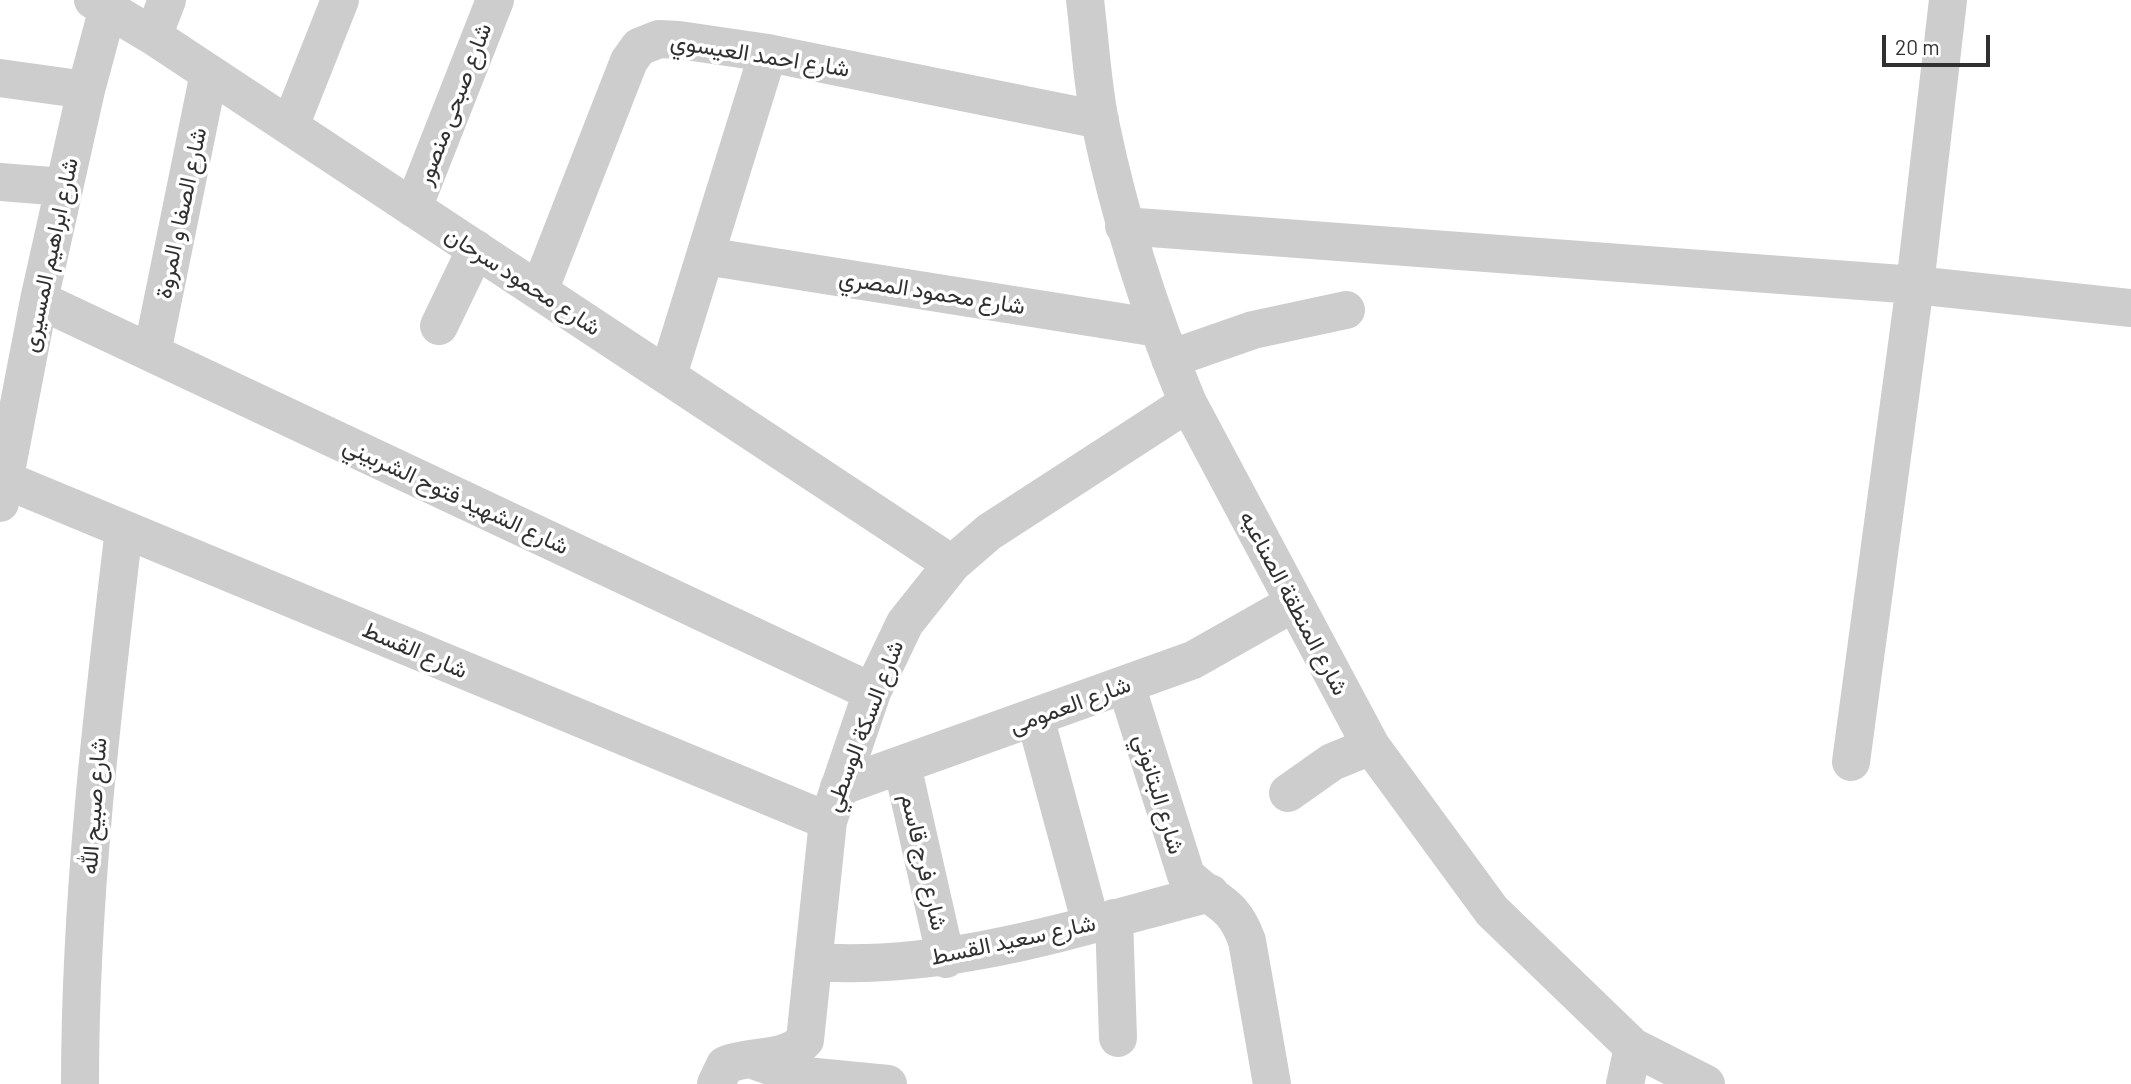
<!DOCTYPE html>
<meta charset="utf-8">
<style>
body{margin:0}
#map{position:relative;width:2131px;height:1084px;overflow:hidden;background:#fff;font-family:Barlow,sans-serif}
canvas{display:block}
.scale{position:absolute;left:1882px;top:35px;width:108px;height:32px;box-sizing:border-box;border:4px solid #303030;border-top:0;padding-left:9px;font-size:21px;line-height:24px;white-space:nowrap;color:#303030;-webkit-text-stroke:5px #fff;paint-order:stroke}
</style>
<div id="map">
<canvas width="2131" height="1084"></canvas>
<div class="scale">20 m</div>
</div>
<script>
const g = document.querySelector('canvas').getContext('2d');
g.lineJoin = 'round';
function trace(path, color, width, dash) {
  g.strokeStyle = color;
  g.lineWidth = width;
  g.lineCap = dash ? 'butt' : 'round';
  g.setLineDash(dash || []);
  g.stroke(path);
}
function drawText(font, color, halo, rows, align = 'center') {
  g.font = font + ' Barlow,Vazirmatn,sans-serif';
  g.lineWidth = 7;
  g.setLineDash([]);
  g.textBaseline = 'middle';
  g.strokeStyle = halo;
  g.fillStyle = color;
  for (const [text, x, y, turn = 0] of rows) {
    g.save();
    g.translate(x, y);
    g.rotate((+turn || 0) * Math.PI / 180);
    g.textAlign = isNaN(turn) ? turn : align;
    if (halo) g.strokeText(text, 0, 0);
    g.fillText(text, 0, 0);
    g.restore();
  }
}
trace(new Path2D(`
 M 93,0 L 153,36 L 952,564
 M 1085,0 C 1090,40 1092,82 1100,122 C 1120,219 1150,312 1188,403 L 1371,746 L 1492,911 L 1633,1047 L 1706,1084
 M 153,36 L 167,0
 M 0,78 L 86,90
 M 290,126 L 340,0
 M 0,182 L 64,187
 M 413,208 L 495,0
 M 1124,226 L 1915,285 L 2131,308
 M 705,256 L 1158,328
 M 539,291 L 629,61 L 639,47 L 659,39 L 679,40 L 768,53 L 1100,120
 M 39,300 L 872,692
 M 439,326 L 476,249
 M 152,353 L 209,73
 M 1170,359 L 1253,330 L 1346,310
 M 668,375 L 768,53
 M 3,479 L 828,821
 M 0,503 L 39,300 L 86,90 L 108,8
 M 1126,685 L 1186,875 C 1213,903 1232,899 1247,941 L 1272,1084
 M 1035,717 L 1091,924
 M 1851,762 L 1915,285 L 1948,0
 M 902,765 L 946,959
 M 839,787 L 1193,660 L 1292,604
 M 1288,793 L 1332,762 L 1371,746
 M 1114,918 L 1118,1038
 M 814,962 C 952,971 1078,927 1210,893
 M 756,1061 L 795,1075 L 888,1084
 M 80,1084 C 80,898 102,714 124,529
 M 716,1084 L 725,1065 C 752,1054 786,1062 805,1040 L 828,821 L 872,692 L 905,623 L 952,564 L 989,532 L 1188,403
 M 1625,1084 L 1633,1047`), '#cdcdcd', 38);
drawText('23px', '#303030', '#fff', [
 ["شارع احمد العيسوي",760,55,9],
 ["شارع صبحى منصور",454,104,-69],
 ["شارع الصفا و المروة",181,213,-78],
 ["شارع ابراهيم المسيرى",50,255,-78],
 ["شارع محمود سرحان",523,281,33],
 ["شارع محمود المصري",932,292,9],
 ["شارع الشهيد فتوح الشربيني",456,496,25],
 ["شارع المنطقة الصناعيه",1294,603,62],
 ["شارع القسط",415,650,23],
 ["شارع العمومى",1070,705,-20],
 ["شارع السكة الوسطي",864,726,-69],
 ["شارع البتانوني",1159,794,73],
 ["شارع صبيح الله",94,806,-86],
 ["شارع فرج قاسم",924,862,77],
 ["شارع سعيد القسط",1013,940,-12]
]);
</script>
